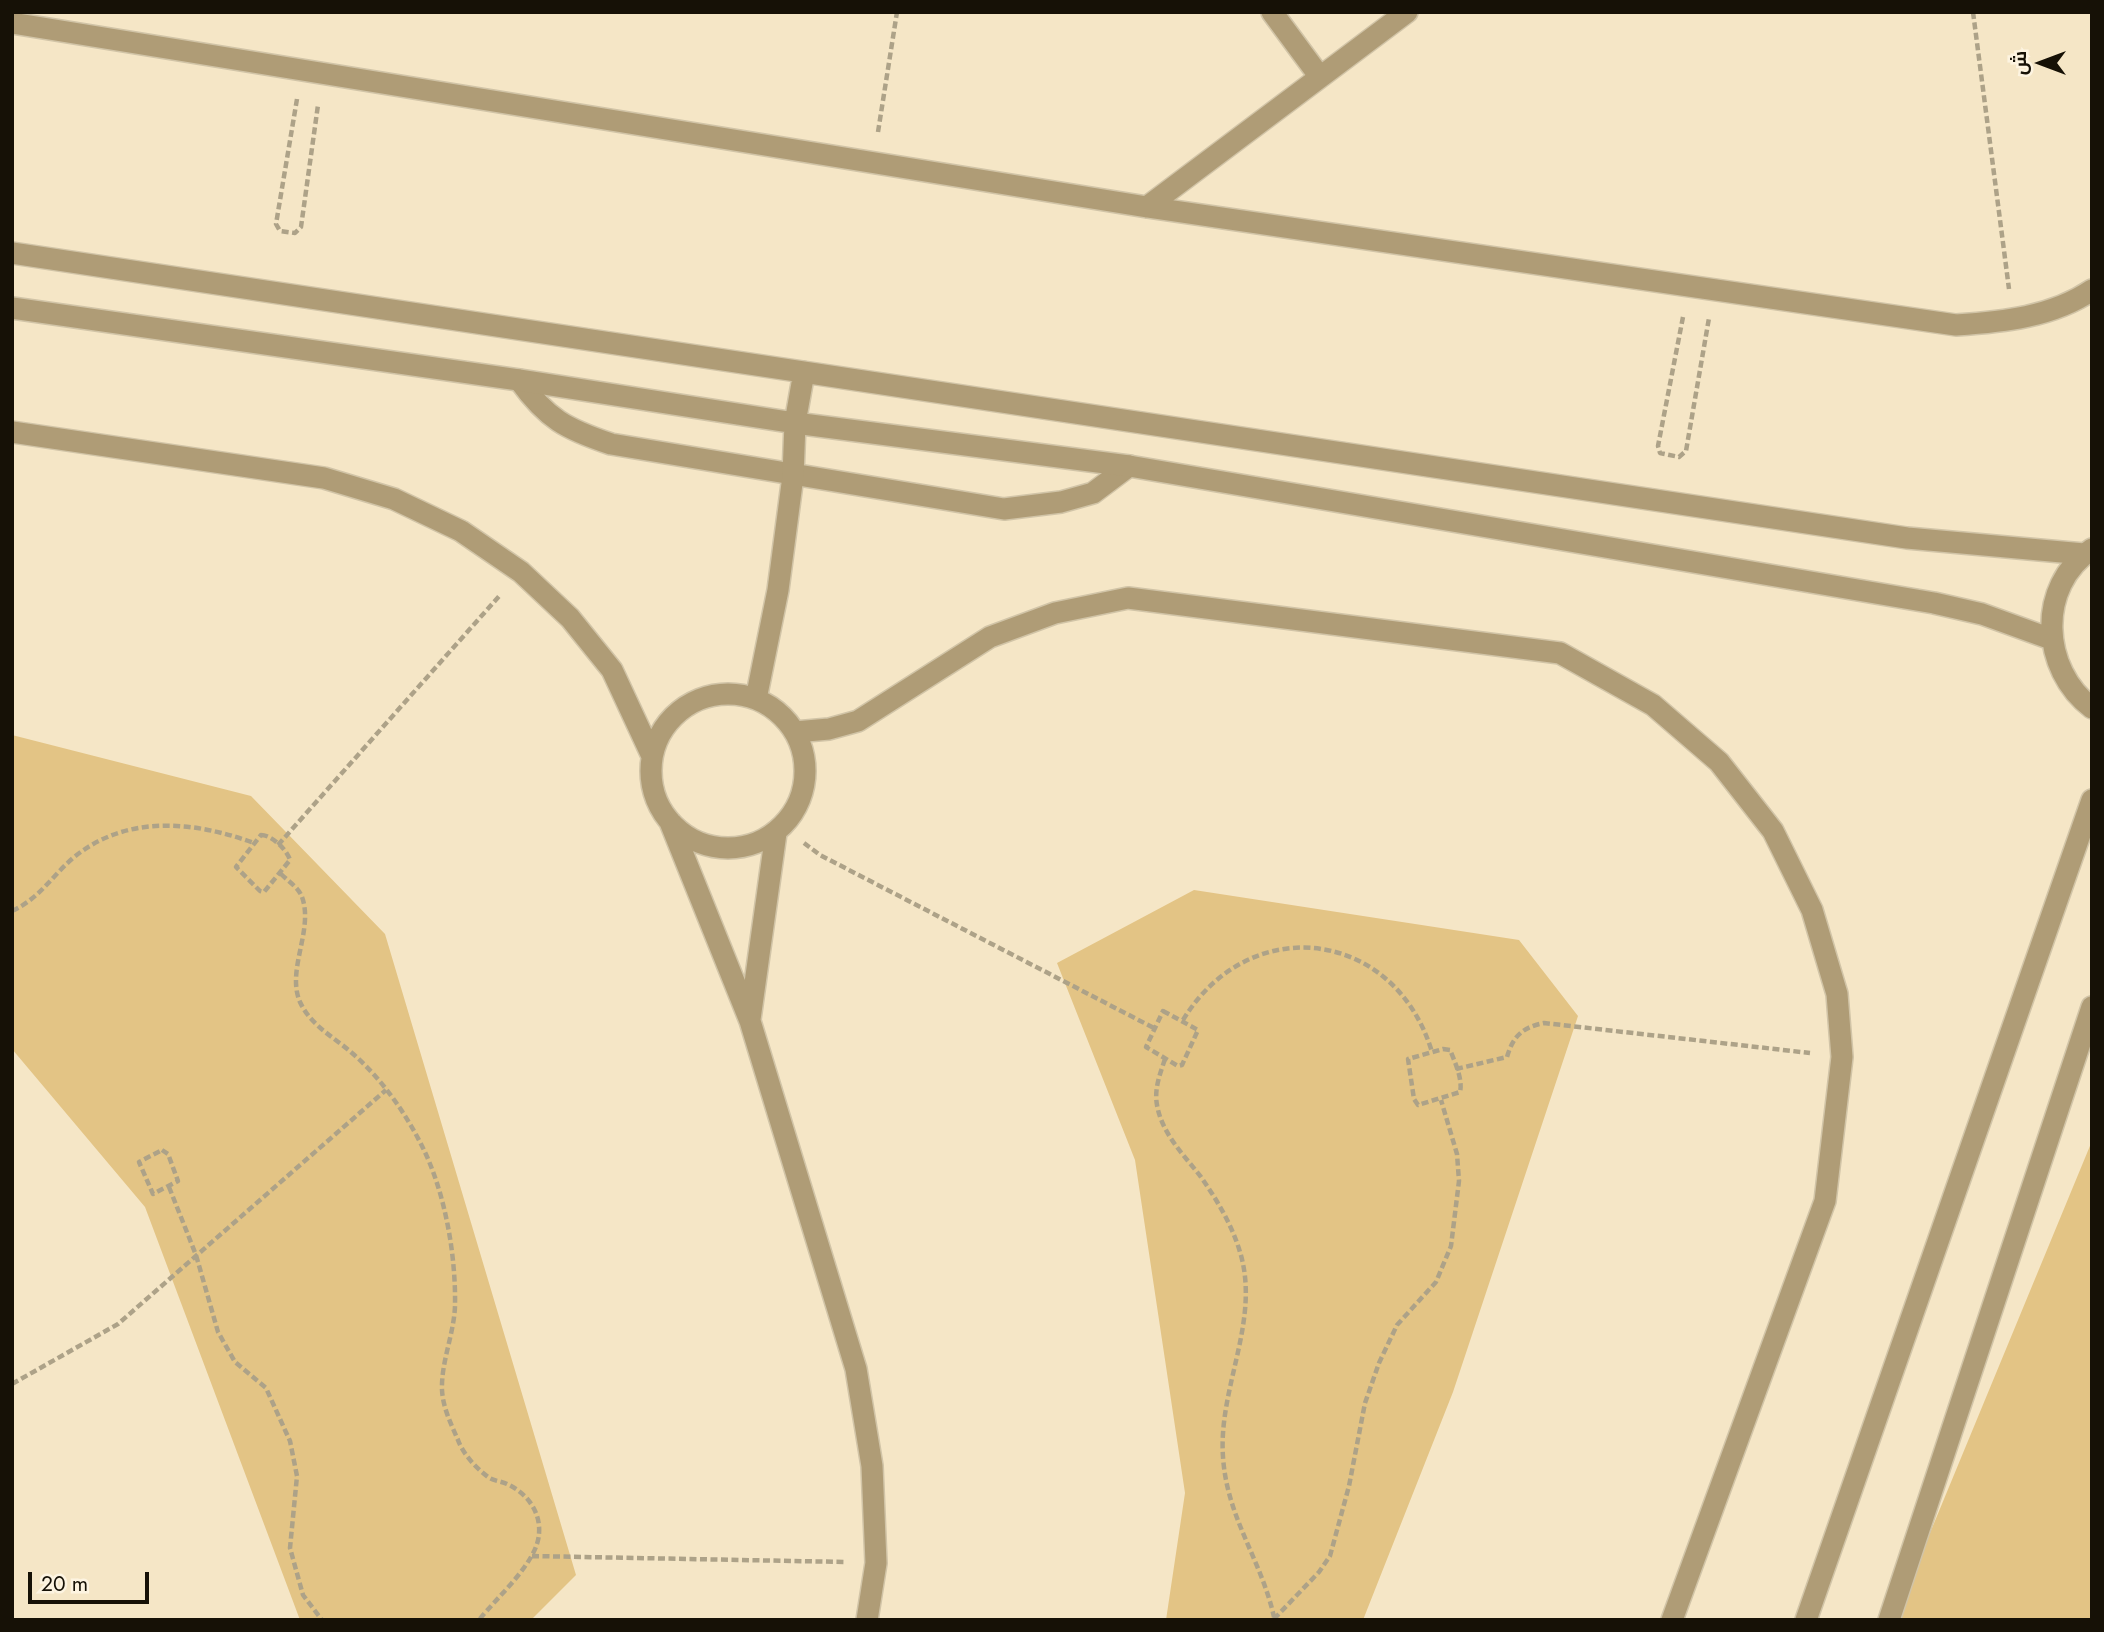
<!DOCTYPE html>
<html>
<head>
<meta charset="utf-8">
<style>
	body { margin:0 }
	#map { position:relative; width:2104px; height:1632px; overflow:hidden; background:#f5e6c6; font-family:Jost,Cairo,sans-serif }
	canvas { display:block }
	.frame { position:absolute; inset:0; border:14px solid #161106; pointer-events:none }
	.north { position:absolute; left:2006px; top:28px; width:70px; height:70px; -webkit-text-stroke:5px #fdf4e1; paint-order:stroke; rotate:270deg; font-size:19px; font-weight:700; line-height:28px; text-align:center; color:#161106 }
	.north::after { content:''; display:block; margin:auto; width:24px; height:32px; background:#161106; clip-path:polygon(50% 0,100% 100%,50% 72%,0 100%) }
	.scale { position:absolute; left:28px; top:1572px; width:121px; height:32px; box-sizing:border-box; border:4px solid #161106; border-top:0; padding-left:9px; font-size:21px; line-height:24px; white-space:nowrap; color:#161106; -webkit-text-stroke:5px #fdf4e1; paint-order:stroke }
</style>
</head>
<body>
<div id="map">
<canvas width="2104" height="1632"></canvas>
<div class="frame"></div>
<div class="north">ش</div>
<div class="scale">20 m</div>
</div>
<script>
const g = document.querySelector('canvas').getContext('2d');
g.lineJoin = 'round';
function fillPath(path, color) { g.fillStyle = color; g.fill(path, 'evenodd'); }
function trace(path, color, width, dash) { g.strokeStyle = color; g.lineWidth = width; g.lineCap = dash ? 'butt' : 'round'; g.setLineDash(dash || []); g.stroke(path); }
fillPath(new Path2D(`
	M12,735L251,796L385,934L576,1575L531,1620H300L145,1207L12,1049Z
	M1194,890L1519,940L1578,1016L1453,1392L1363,1620H1166L1185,1493L1135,1160L1057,963Z
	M2092,1141V1620H1894Z`), '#e3c485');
const service = new Path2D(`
	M519,380C547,419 566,429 611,444L1004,509L1061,502L1093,493L1129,466`);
const minor = new Path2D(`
	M1272,12L1320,77
	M12,23L1147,207L1956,325C2003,322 2052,317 2092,290
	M1147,207L1407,12
	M12,253L1907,538L2084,554
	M12,308L519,380L795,423L1129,466L1934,603L1982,614L2051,639
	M12,432L324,478L394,499L461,531L521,572L570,618L612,670L652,756
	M2092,549C2036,586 2041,670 2092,708
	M651 771a77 77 0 1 1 154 0a77 77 0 1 1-154 0Z
	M756,699L778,590L793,476L795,423L804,372
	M795,732L829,729L858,721L990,637L1055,613L1128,598L1560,653L1653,705L1719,762L1773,831L1812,910L1837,994L1842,1057L1825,1201L1672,1620
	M670,822L750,1021L856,1369L872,1466L876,1563L867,1620
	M750,1019L776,833
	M1806,1620L2092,800
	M1889,1620L2092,1007`);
trace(service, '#d1c4a7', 24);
trace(minor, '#d1c4a7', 24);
trace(new Path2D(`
	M1973,12L2009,289
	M297,99L276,224L280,231L295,233L301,227L318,105
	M878,132L897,12
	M1683,317L1658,446L1660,453L1679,457L1686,451L1709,318
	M261,835C272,835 287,850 290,860L264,892L260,891L236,867Z
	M804,843L820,855L1154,1028
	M278,845L501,594
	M281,874C287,880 299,888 302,897C314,930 286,970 300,1002C311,1026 334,1037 352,1053C381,1078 405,1112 422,1146C445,1192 456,1255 455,1306C454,1334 441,1362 442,1390C443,1408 451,1424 458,1440C463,1454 476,1468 488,1477C493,1481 501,1481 507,1484C527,1493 541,1512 539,1534C537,1563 497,1597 479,1620
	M12,911C40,898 51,877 73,858C126,814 194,821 254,843
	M1163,1011L1198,1030L1182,1065L1178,1066L1146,1047Z
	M1183,1020C1250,910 1395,929 1432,1052
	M1443,1049L1450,1050C1455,1062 1463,1080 1460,1092L1418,1105L1414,1099L1408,1059Z
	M1165,1059C1160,1074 1154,1089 1157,1105C1162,1134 1184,1155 1201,1177C1217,1200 1232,1225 1240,1252C1261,1321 1218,1387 1223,1457C1227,1518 1261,1559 1274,1617
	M1456,1069L1507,1057C1513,1036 1523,1027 1544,1023L1810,1053
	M162,1150L168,1154L178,1181L153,1194L139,1162Z
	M169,1187L196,1255L218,1332L235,1362L266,1388L290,1441L297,1476L290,1548L303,1595L322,1620
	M12,1384L118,1324L386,1090
	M532,1556L846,1562
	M1274,1619L1319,1572L1330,1556L1349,1486L1365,1403L1379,1363L1397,1325L1436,1282L1451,1246L1459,1181L1457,1154L1441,1100`), '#ada288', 4.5, [7, 3.5]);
trace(service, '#af9c76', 21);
trace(minor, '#af9c76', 21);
</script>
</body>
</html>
